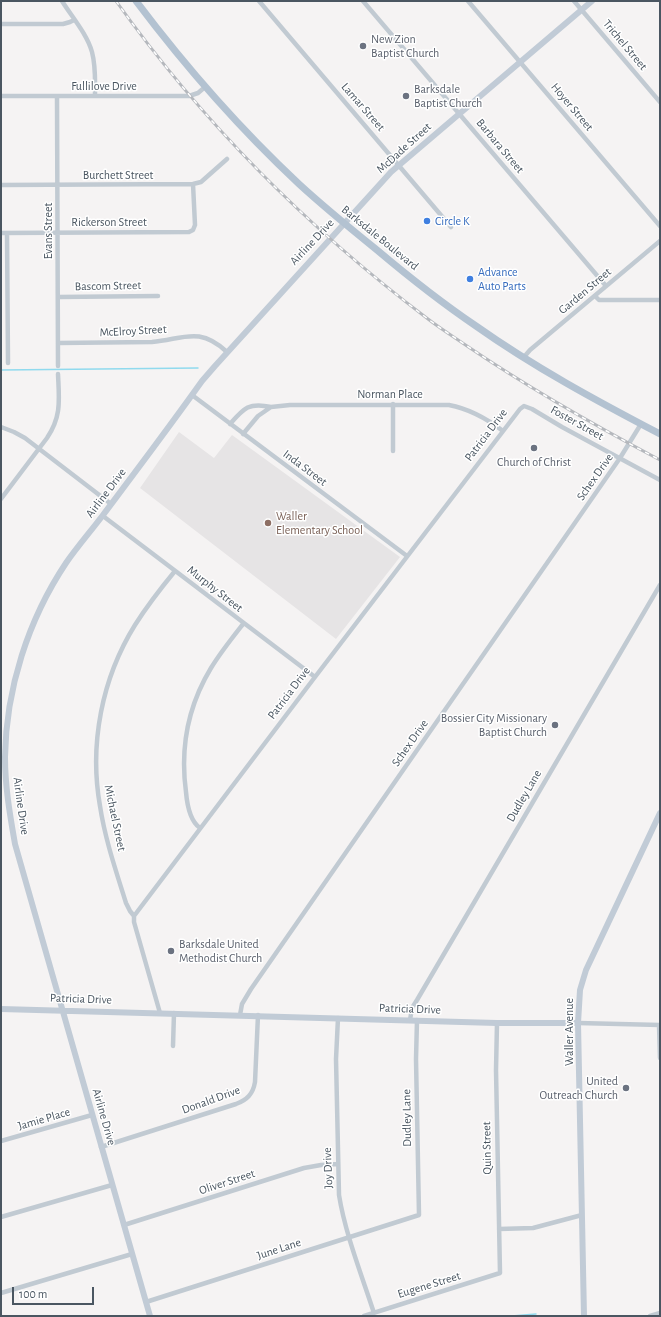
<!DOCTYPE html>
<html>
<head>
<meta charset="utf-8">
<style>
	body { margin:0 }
	#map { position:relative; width:661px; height:1317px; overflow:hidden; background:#f5f3f3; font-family:"Alegreya Sans",sans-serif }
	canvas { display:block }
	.frame { position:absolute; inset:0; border:2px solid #4a5661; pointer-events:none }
	.scale { position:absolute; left:12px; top:1287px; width:82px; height:18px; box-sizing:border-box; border:2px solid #4a5661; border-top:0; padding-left:5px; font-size:12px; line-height:14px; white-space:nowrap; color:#4a5661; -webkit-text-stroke:3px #fff; paint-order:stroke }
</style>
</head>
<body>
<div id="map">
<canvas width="661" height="1317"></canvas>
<div class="frame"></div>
<div class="scale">100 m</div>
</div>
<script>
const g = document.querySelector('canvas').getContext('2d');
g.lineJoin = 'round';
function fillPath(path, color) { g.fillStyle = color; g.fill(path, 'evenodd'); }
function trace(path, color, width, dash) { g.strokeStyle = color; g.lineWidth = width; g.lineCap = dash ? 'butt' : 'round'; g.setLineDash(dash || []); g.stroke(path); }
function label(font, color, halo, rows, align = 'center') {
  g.font = font + ' "Alegreya Sans",sans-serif'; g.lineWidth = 3; g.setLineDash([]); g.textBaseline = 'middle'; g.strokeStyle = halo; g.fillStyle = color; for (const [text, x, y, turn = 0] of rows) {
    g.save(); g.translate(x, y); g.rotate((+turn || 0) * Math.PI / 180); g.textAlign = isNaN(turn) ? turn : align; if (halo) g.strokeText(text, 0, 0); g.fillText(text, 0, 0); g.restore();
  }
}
fillPath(new Path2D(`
	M179,432L214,458L232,435L400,557L336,639L140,488Z`), '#e6e4e5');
trace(new Path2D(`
	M1,370L198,368
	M512,1316L536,1314`), '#90daee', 1.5);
trace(new Path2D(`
	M62,1C72,17 87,34 92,52C96,67 95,81 95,96
	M259,1L451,227
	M363,1L606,286
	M468,1L660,226
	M574,1L660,102
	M1,24H63L70,22L74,20
	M1,96H189L198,93L205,87
	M57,96L58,366
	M1,185L193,184L201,182L227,159
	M1,233L189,232L193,230L195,225L193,184
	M7,233L8,363
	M595,296L599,300H660
	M58,297L158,296
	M58,343L152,342C184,339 199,326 227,352
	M524,357L530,350L660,241
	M192,395L407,556
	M393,404V451
	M230,424C244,408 249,402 271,407
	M1,427L14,432L25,438L111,504
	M243,434L258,416L271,407L290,405H449C470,409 486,418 503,431
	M1,499L47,438C62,416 59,399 58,374
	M103,516L315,677
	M200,828C190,821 187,804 186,792C180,748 188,706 211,668C220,653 232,638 243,624
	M134,916L130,911L126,903C116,871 105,839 100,806C89,744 102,678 135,625C147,606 161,588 175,571
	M160,1013L134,922V916L315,677L520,409L524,406L532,409L562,427L660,480
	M240,1015L242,1004L251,989L620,458L641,424
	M338,1018L336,1059L339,1195C345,1233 362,1276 374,1313
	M410,1020L412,1008L417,1000L660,585
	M578,1023L660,1025
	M659,1025L660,1058
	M173,1046L174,1013
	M1,1141L92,1115
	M101,1147L236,1104C247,1100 253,1094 255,1082L258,1015
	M1,1217L112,1185
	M124,1225L304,1168L321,1165L338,1164
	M499,1229L533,1228L582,1215
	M1,1293L132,1254
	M146,1302L419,1215L416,1059L417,1020
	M364,1316L500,1273L496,1070L497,1023
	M650,1316L660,1313`), '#c1cad2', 4.5);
trace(new Path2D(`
	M1,1009L497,1023H578
	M150,1316L15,844C10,815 5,787 5,757C6,689 28,620 66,563C77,547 91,531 103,515C136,471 170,426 202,381L215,366L391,172L592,1
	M584,1316L578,1023L580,990L586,970L660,813`), '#c1cbd6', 6);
trace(new Path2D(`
	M136,1C185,66 239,128 299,184C324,207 351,229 377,250C409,277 442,303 476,326C534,367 597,401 660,434`), '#b3c2d1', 7);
const rail = new Path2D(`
	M116,1C203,123 309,229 428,319C441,329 454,337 467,346C529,388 594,425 660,460`);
trace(rail, '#b5b8bd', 3);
trace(rail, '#fff', 1.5, [4.5]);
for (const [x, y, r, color] of [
	[363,46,4,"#6b7280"],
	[406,96,4,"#6b7280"],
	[427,221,4,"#3f7fe0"],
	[470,279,4,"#3f7fe0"],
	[534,448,4,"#6b7280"],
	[268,523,4,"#8d6e63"],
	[555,725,4,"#6b7280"],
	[171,951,4,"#6b7280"],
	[626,1088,4,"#6b7280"]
]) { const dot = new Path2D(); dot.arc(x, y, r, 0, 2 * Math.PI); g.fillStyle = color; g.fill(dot); trace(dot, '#fff', 1.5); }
label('12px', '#5b616d', '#fff', [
	["New Zion",371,39],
	["Baptist Church",371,53],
	["Barksdale",414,89],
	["Baptist Church",414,103],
	["Church of Christ",534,462,"center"],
	["Bossier City Missionary",547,718,"right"],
	["Baptist Church",547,732,"right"],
	["Barksdale United",179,944],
	["Methodist Church",179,958],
	["United",618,1081,"right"],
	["Outreach Church",618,1095,"right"]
], 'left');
label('12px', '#4a5661', '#fff', [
	["Trichel Street",625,45,50],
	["Fullilove Drive",104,86],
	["Lamar Street",363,107,49],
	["Hoyer Street",572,107,50],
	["Barbara Street",500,146,50],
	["McDade Street",404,148,-42],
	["Burchett Street",118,175],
	["Rickerson Street",109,222],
	["Evans Street",48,231,-90],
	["Barksdale Boulevard",380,238,39],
	["Airline Drive",312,242,-47],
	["Bascom Street",108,286,-1],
	["Garden Street",585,291,-40],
	["McElroy Street",133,331,-3],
	["Norman Place",390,394],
	["Foster Street",577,423,29],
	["Patricia Drive",486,435,-53],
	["Inda Street",305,468,37],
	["Schex Drive",595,477,-55],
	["Airline Drive",106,493,-53],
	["Murphy Street",215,589,38],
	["Patricia Drive",289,693,-53],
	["Schex Drive",410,743,-55],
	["Dudley Lane",524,796,-60],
	["Airline Drive",21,806,82],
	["Michael Street",115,818,78],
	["Patricia Drive",81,999,2],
	["Patricia Drive",410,1009,2],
	["Waller Avenue",569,1032,-90],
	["Donald Drive",211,1100,-20],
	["Airline Drive",104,1117,74],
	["Dudley Lane",407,1118,-91],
	["Jamie Place",44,1119,-16],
	["Quin Street",487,1148,-91],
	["Joy Drive",328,1168,-92],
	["Oliver Street",227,1182,-18],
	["June Lane",279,1249,-18],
	["Eugene Street",429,1285,-17]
]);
label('12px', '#366cbe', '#fff', [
	["Circle K",435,221],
	["Advance",478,272],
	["Auto Parts",478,286]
], 'left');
label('12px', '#785e54', '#fff', [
	["Waller",276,516],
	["Elementary School",276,530]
], 'left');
</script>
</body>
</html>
